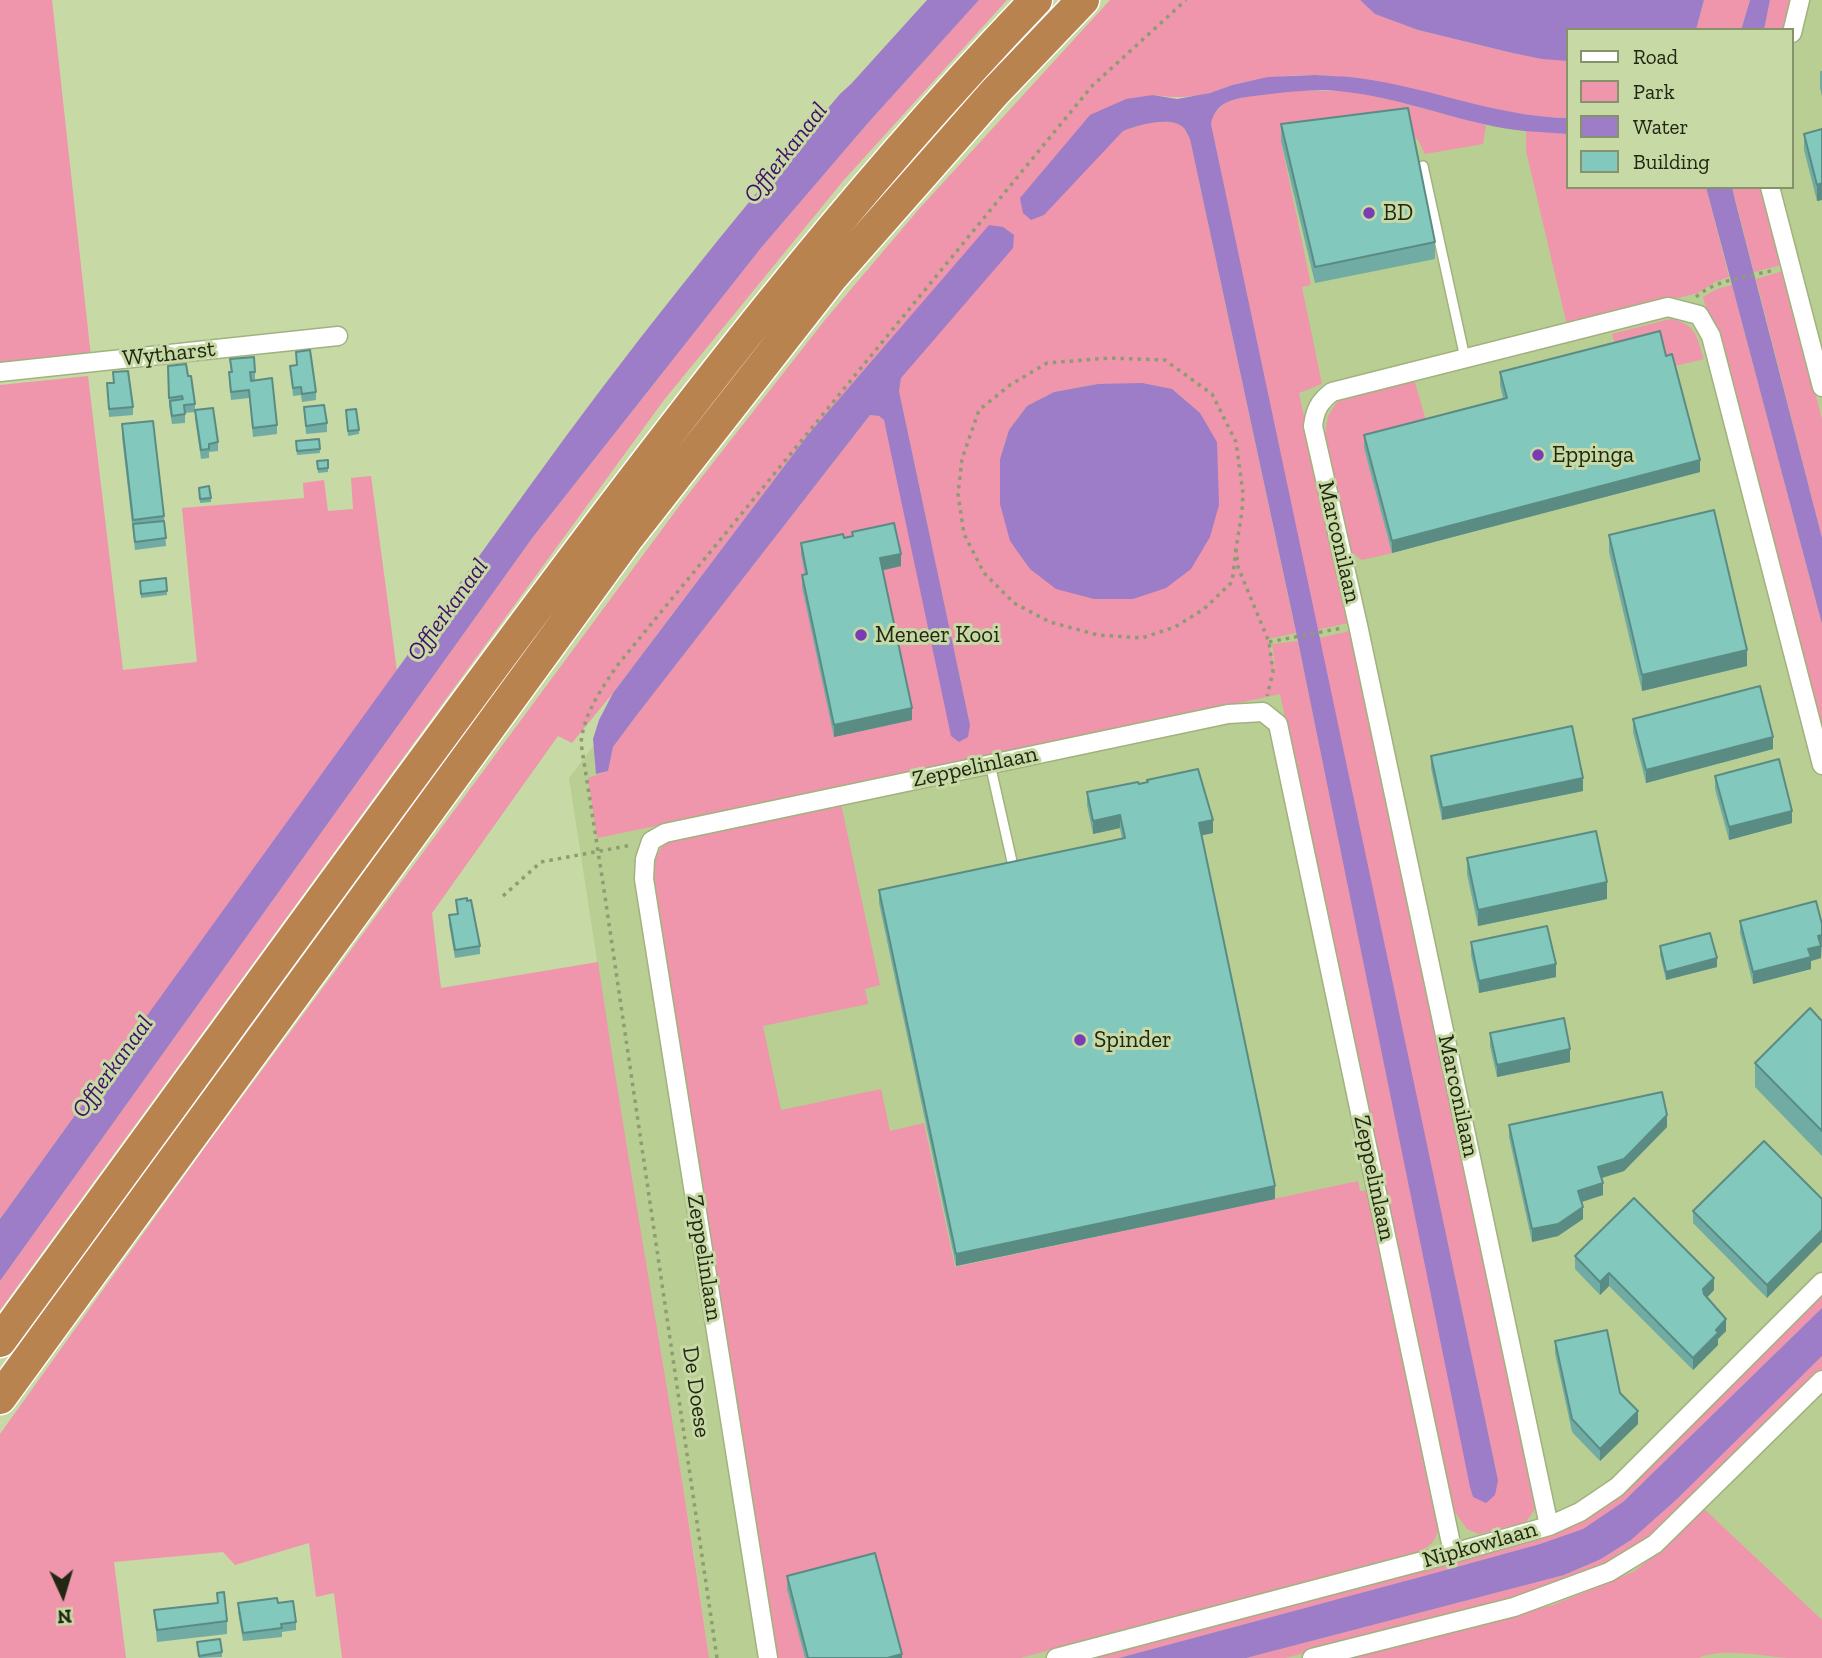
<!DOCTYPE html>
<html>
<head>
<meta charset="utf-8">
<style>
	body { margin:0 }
	#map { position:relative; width:1822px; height:1658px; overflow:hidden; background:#c7d9a4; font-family:"Zilla Slab",serif }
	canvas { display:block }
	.legend { position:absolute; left:1566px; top:28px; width:228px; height:161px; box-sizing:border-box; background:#c7d9a4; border:2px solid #85926a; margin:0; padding:9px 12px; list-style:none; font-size:21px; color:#212713 }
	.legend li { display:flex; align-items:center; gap:14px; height:35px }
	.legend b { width:35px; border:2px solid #85926a }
	.north { position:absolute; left:28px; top:1560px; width:70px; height:70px; -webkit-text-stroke:5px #c7d9a4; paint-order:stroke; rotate:176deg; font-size:19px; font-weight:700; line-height:28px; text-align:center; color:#212713 }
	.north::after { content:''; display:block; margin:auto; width:24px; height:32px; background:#212713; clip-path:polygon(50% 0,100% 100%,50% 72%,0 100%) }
</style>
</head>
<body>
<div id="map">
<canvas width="1822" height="1658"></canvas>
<ul class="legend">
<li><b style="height:9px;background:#fff"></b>Road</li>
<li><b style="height:19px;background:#ef95ac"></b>Park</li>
<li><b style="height:19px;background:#9d7dc7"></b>Water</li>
<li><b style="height:19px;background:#82c8bd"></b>Building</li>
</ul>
<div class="north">N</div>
</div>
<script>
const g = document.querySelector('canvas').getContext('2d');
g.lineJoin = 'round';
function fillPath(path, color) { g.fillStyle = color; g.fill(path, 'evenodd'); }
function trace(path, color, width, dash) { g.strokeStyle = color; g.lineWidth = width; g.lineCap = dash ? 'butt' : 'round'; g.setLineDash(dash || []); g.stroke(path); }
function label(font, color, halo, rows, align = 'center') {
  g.font = font + ' "Zilla Slab",serif'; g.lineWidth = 6; g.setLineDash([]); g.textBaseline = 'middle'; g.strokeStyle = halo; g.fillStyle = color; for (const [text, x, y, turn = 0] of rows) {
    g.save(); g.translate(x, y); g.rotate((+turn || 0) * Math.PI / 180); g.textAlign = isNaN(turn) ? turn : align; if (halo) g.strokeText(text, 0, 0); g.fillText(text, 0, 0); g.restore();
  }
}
fillPath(new Path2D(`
	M1770,0H1822V1658H1496L1487,1622L1350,1658H709L693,1547L623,1129L569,778L855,403L1105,122L1242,98H1384L1486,125L1568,134V187H1792V30H1764Z`), '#b9ce92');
fillPath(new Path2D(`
	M0,0H52L91,357L0,367Z
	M979,0H1007L843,181L664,400L0,1310V1281L533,537L761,248L868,123Z
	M1110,0H1360L1376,14L1418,30L1508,52L1568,61V118C1482,117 1402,77 1316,75C1289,75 1262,78 1236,84C1227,86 1219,90 1211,93C1191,98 1173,98 1153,95L1123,131C1137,125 1172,115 1184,128C1185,129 1189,138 1190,139L1296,633L1268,639L1276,673L1272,644L1298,641L1473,1497L1498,1480L1319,638L1350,631L1529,1479L1535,1509L1526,1522L1479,1534L1467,1529L1454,1511L1280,694L954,765L597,838L588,778L608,771L613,747L636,716L870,415L879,416L884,420L970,725L899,391L901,378L990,225L807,436L613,693L572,743L558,736L432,913L441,988L598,962C632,1194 676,1425 709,1658H342L334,1593L316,1597L309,1543L235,1565L223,1552L114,1562L126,1658H0V1434L206,1146L683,501L825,320L919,209ZM1098,384L1000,504V459L1009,430L1027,406L1054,392Z
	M1704,0H1750L1741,30H1696Z
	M1770,0H1793L1786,30H1764Z
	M1297,91H1346L1384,98L1486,125L1483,144L1425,154L1418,140L1406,130L1379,124L1282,146L1311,285L1302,287L1322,384L1299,393L1348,623L1317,630L1211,124C1217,90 1270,95 1297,91Z
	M1526,130L1568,134V187H1706L1729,277L1715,282L1698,293L1567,325L1526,151Z
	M1732,187H1762L1781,265L1754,272Z
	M1783,271L1822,419V538L1756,279Z
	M1732,285L1822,624V744L1703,297L1717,289Z
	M1670,319C1697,324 1696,336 1704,359L1666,368L1618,355L1612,334Z
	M88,376L123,670L197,662L182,508L304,498L303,483L324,480L328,511L353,509L351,478L371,476L397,671L0,1219V385Z
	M1414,379L1429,431L1364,448L1392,553L1362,560L1350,551L1325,434L1328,416L1337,402Z
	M841,804L880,985L865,989L868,1004L763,1026L781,1110L881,1089L890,1131L924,1123L955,1267L1358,1181L1360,1191L1369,1190L1439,1519C1438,1536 1436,1542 1421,1551L1020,1658H773L654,877C654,862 656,853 666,842Z
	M1822,1294V1308L1623,1502L1583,1529L1540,1544L1435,1573L1119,1658H1077L1556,1530Z
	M1822,1356V1370L1655,1534L1619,1561L1526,1596L1285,1658H1246L1564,1575L1601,1559L1631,1540L1677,1499Z
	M1703,1508L1822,1620V1658C1811,1658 1799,1658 1788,1658C1762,1656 1722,1647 1698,1658H1350L1553,1605L1592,1589L1633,1572L1666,1547Z`), '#ef95ac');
fillPath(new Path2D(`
	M927,0H979L868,123L761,248L533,537L0,1281V1219L529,487C627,351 731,221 840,94L851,84Z
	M1360,0H1704L1696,30H1568V61L1542,59L1508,52L1418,30L1375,14Z
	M1750,0H1770L1764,30H1741Z
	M1315,75C1329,76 1344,76 1358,78C1429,87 1496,117 1568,118V134C1540,132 1510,131 1483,124C1438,114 1393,97 1347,92C1319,88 1290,92 1262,95C1240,98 1216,98 1211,124L1498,1480L1495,1495L1486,1503L1473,1497L1470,1487L1298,641L1190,139C1189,137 1185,129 1184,128C1172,115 1137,125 1123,131L1044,215L1031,220L1023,213L1020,198L1090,115L1126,99L1153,95L1177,99L1210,93L1232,85L1268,77Z
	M1706,187H1732L1736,204L1822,538V624Z
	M989,225L1003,227L1014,235L1013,248L901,378L899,391L970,725L968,737L959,742L951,736L884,420L879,416L870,415L636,716L613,747L608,771L596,774L593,739L599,720L613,693L807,436Z
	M1142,383L1172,389L1200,413L1217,442L1219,505L1210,537L1191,569L1166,588L1133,599H1094L1056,589L1030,569L1010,541L1000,504V459L1009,430L1027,406L1054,392L1098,384Z
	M1822,1308V1356L1677,1499L1631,1540L1601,1559L1564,1575L1246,1658H1119L1435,1573L1540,1544L1583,1529L1623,1502Z`), '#9d7dc7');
const lane = new Path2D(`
	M1423,166L1465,358
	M990,764L1013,866`);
const street = new Path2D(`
	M1792,33L1800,0
	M1770,187L1822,387
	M0,372L338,336
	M1549,1526L1358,625L1313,426C1315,410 1319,402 1332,392L1668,307L1699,315L1711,336L1822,765
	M768,1658L644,879L645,859L651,841L665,833L1228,714L1263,712L1278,724L1453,1553
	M1056,1658L1453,1553L1549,1526L1580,1512L1617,1487L1822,1282
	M1312,1658L1514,1607L1609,1572L1655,1544L1822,1380`);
const highway = new Path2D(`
	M0,1341C173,1105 344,867 518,633C681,414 847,197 1036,0
	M0,1398L626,540L832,277L995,92L1083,0`);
trace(lane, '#a1b27f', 12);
trace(street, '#a1b27f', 21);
trace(highway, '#fff', 35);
trace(new Path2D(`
	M1696,297C1716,279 1749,277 1774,270
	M1236,549L1232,582L1204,609L1175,627L1142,638L1098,635L1050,622L1014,603L984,573L964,534L958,494L962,459L979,410L1010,385L1047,363L1109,358L1165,360L1212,394L1236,442L1243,493L1242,511L1236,549L1238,567L1269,642L1273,672L1267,696
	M1269,642L1342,628
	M503,896L541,862L632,845
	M717,1658L603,883L581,743C584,713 600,692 616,667L1092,86L1186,0`), '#8e9c72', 3.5, [3.5, 5]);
trace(lane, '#fff', 9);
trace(street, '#fff', 18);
trace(highway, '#b9834f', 32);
fillPath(new Path2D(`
	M1820,71H1822V97L1820,88Z
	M1281,124L1435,242V259L1315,283L1281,141Z
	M1822,129V200L1817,201L1804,150V134Z
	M296,352L316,392V400L302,402L301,395L293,396L290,366L296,365Z
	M1666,356L1700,472L1392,553L1364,448V435L1503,398L1500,385V372Z
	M230,359L255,372V380L277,425V434L253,437L249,398L231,400L229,380V372H231Z
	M168,366L188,376L195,404V412L185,413V423L172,424L169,406Z
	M113,372L133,407V415L109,417L107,383H113Z
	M304,407L327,423V432L306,434Z
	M195,410L218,442V451L209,452V458L201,459L195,419Z
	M346,414L359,430V434L348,436Z
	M122,424L164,516L166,546L135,550L122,437Z
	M319,439L320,453L297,455L296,441Z
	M328,460V472L318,473L317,461Z
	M199,488L211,498V502L200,503Z
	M852,532L901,566L882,570L912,720L834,737L802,587V575L805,574L801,555V543L852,536Z
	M1609,535L1747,666L1642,691L1609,552Z
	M166,578L167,595L141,598L140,581Z
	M1633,719L1773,749L1646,783L1633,732Z
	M1431,756L1583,791L1442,820L1431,768Z
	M1715,776L1792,823L1729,840L1715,789Z
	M1139,784L1213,833L1201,835L1275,1199L956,1266L879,903V890L1122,839L1120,828L1093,834L1087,805V792Z
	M1467,858L1607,899L1478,926L1467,874Z
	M456,900L467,901L480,946V954L455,958L449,924V915L457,914Z
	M1740,921L1822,924L1821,958L1811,961V969L1753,984L1740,933Z
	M1471,942L1556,977L1479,993L1471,955Z
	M1660,946L1717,967L1666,980L1660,955Z
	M1822,1021V1156L1755,1087V1063Z
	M1490,1033L1570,1062L1497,1077L1490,1046Z
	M1509,1125L1667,1127L1624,1171L1602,1178L1603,1195L1582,1202L1583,1219L1558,1236L1532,1242L1509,1137Z
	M1822,1199L1767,1298L1693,1223V1211Z
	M1575,1256L1714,1290L1707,1297L1726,1331L1718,1339V1345L1693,1370L1609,1286L1600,1295L1575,1269Z
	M1555,1341L1620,1393L1638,1424L1600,1461L1572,1432L1555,1353Z
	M787,1576L902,1658H805L787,1589Z
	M217,1593L227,1621V1634L157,1642L154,1610L217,1603Z
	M238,1603H278L296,1622V1630L282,1632V1637L243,1641L238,1612Z
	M197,1642L222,1652V1657L199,1658Z`), '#70aca3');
fillPath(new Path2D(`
	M1822,183V200L1817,201V185Z
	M1700,460V472L1392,553V541Z
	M901,554V566L880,571V558Z
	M1747,650V666L1642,691V675Z
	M912,708V720L834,737V725Z
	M1773,737V749L1646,783V770Z
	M1583,778V791L1442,820V808Z
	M1792,811V823L1729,840V827Z
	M1120,815V828L1093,834V821Z
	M1213,820V833L1199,836V823Z
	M1607,882V899L1478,926V910Z
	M1822,935L1821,958L1811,961V969L1753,984V972L1808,949L1818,936Z
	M1717,958V967L1666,980V972Z
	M1556,964V977L1479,993V981Z
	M1570,1049V1062L1497,1077V1065Z
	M1667,1115V1127L1624,1171L1598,1179V1167Z
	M1603,1183V1195L1578,1203V1191Z
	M1275,1186V1199L956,1266V1254Z
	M1583,1207V1219L1558,1236L1532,1242V1229Z
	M1822,1230V1242L1767,1298V1285Z
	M1609,1273V1286L1600,1295V1282Z
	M1714,1278V1290L1703,1302V1289Z
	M1726,1319V1331L1718,1339V1345L1693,1370V1358Z
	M1638,1411V1424L1600,1461V1449Z
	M902,1654V1658H887Z`), '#5b8c84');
const building = new Path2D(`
	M1408,108L1435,242L1315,267L1281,124Z
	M1822,129V183L1817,185L1804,134Z
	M1660,331L1666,356L1672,354L1700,460L1392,541L1364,435L1507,398L1500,372Z
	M310,350L316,392L302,394L301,387L293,388L290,366L297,365L296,352Z
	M254,357L255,372H250L251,381L272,378L277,425L253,428L249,390L231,392L229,372H232L230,359Z
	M186,364L188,376H191L195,404L184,405L185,414L172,416L170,401L183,399L182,396L169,398L168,366Z
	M128,371L133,407L109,409L107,383H114L113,372Z
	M324,405L327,423L306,426L304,407Z
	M213,408L218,442L209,444V449L201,450L195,410Z
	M356,409L359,430L348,431L346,410Z
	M153,421L164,516L133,520L122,424Z
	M319,439L320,449L297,451L296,441Z
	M328,460V468L318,469L317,461Z
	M209,486L211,498L200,499L199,488Z
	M1714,510L1747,650L1642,675L1609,535Z
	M164,521L166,538L135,542L133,524Z
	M894,523L901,554L880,558L912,708L834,725L802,575L807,574L801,543L843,534L844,538L853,536L852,532Z
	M166,578L167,591L141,594L140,581Z
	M1760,686L1773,737L1646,770L1633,719Z
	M1572,726L1583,778L1442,808L1431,756Z
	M1779,759L1792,811L1729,827L1715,776Z
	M1198,769L1213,820L1199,823L1275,1186L956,1254L879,890L1125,838L1120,815L1093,821L1087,792L1138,782L1139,784L1148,782L1147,780Z
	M1596,831L1607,882L1478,910L1467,858Z
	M467,898V901L471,900L480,946L455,950L449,915L458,914L456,900Z
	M1816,901L1822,924V935L1818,936L1821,946L1808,949L1811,957L1753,972L1740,921Z
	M1547,926L1556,964L1479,981L1471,942Z
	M1710,933L1717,958L1666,972L1660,946Z
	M1810,1008L1822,1021V1131L1755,1063Z
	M1564,1018L1570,1049L1497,1065L1490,1033Z
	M1662,1092L1667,1115L1624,1159L1598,1167L1603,1183L1578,1191L1583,1207L1558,1224L1532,1229L1509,1125Z
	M1764,1141L1822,1199V1230L1767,1285L1693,1211Z
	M1634,1198L1714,1278L1703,1289L1704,1294L1726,1319L1716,1330L1718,1333L1693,1358L1609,1273L1600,1282L1575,1256Z
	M1607,1330L1620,1393L1638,1411L1600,1449L1572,1419L1555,1341Z
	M875,1553L902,1654L887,1658H808L787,1576Z
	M224,1592L227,1621L157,1630L154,1610L218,1603L217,1593Z
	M277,1598L278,1603L293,1601L296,1622L281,1624L282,1628L243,1633L238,1603Z
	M220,1639L222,1652L199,1656L197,1642Z`);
fillPath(building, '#82c8bd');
trace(building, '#5b8c84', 2);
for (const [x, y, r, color] of [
	[1369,213,7,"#783db3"],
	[1538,455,7,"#783db3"],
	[861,635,7,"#783db3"],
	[1080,1040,7,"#783db3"]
]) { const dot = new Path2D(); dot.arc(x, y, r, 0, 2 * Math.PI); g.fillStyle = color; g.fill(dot); trace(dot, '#c7d9a4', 2.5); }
label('23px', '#212713', '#c7d9a4', [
	["BD",1383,213],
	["Eppinga",1552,455],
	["Meneer Kooi",875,635],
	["Spinder",1094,1040]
], 'left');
label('23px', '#212713', '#c7d9a4', [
	["Wytharst",169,354,-6],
	["Marconilaan",1339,542,77],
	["Zeppelinlaan",975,767,-12],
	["Marconilaan",1458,1096,78],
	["Zeppelinlaan",1374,1178,78],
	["Zeppelinlaan",704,1258,81],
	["De Doese",696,1392,82],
	["Nipkowlaan",1480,1545,-16]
]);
label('italic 24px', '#400e69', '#c7d9a4', [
	["Offierkanaal",786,153,-52],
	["Offierkanaal",448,610,-54],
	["Offierkanaal",113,1067,-54]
]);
</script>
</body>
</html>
